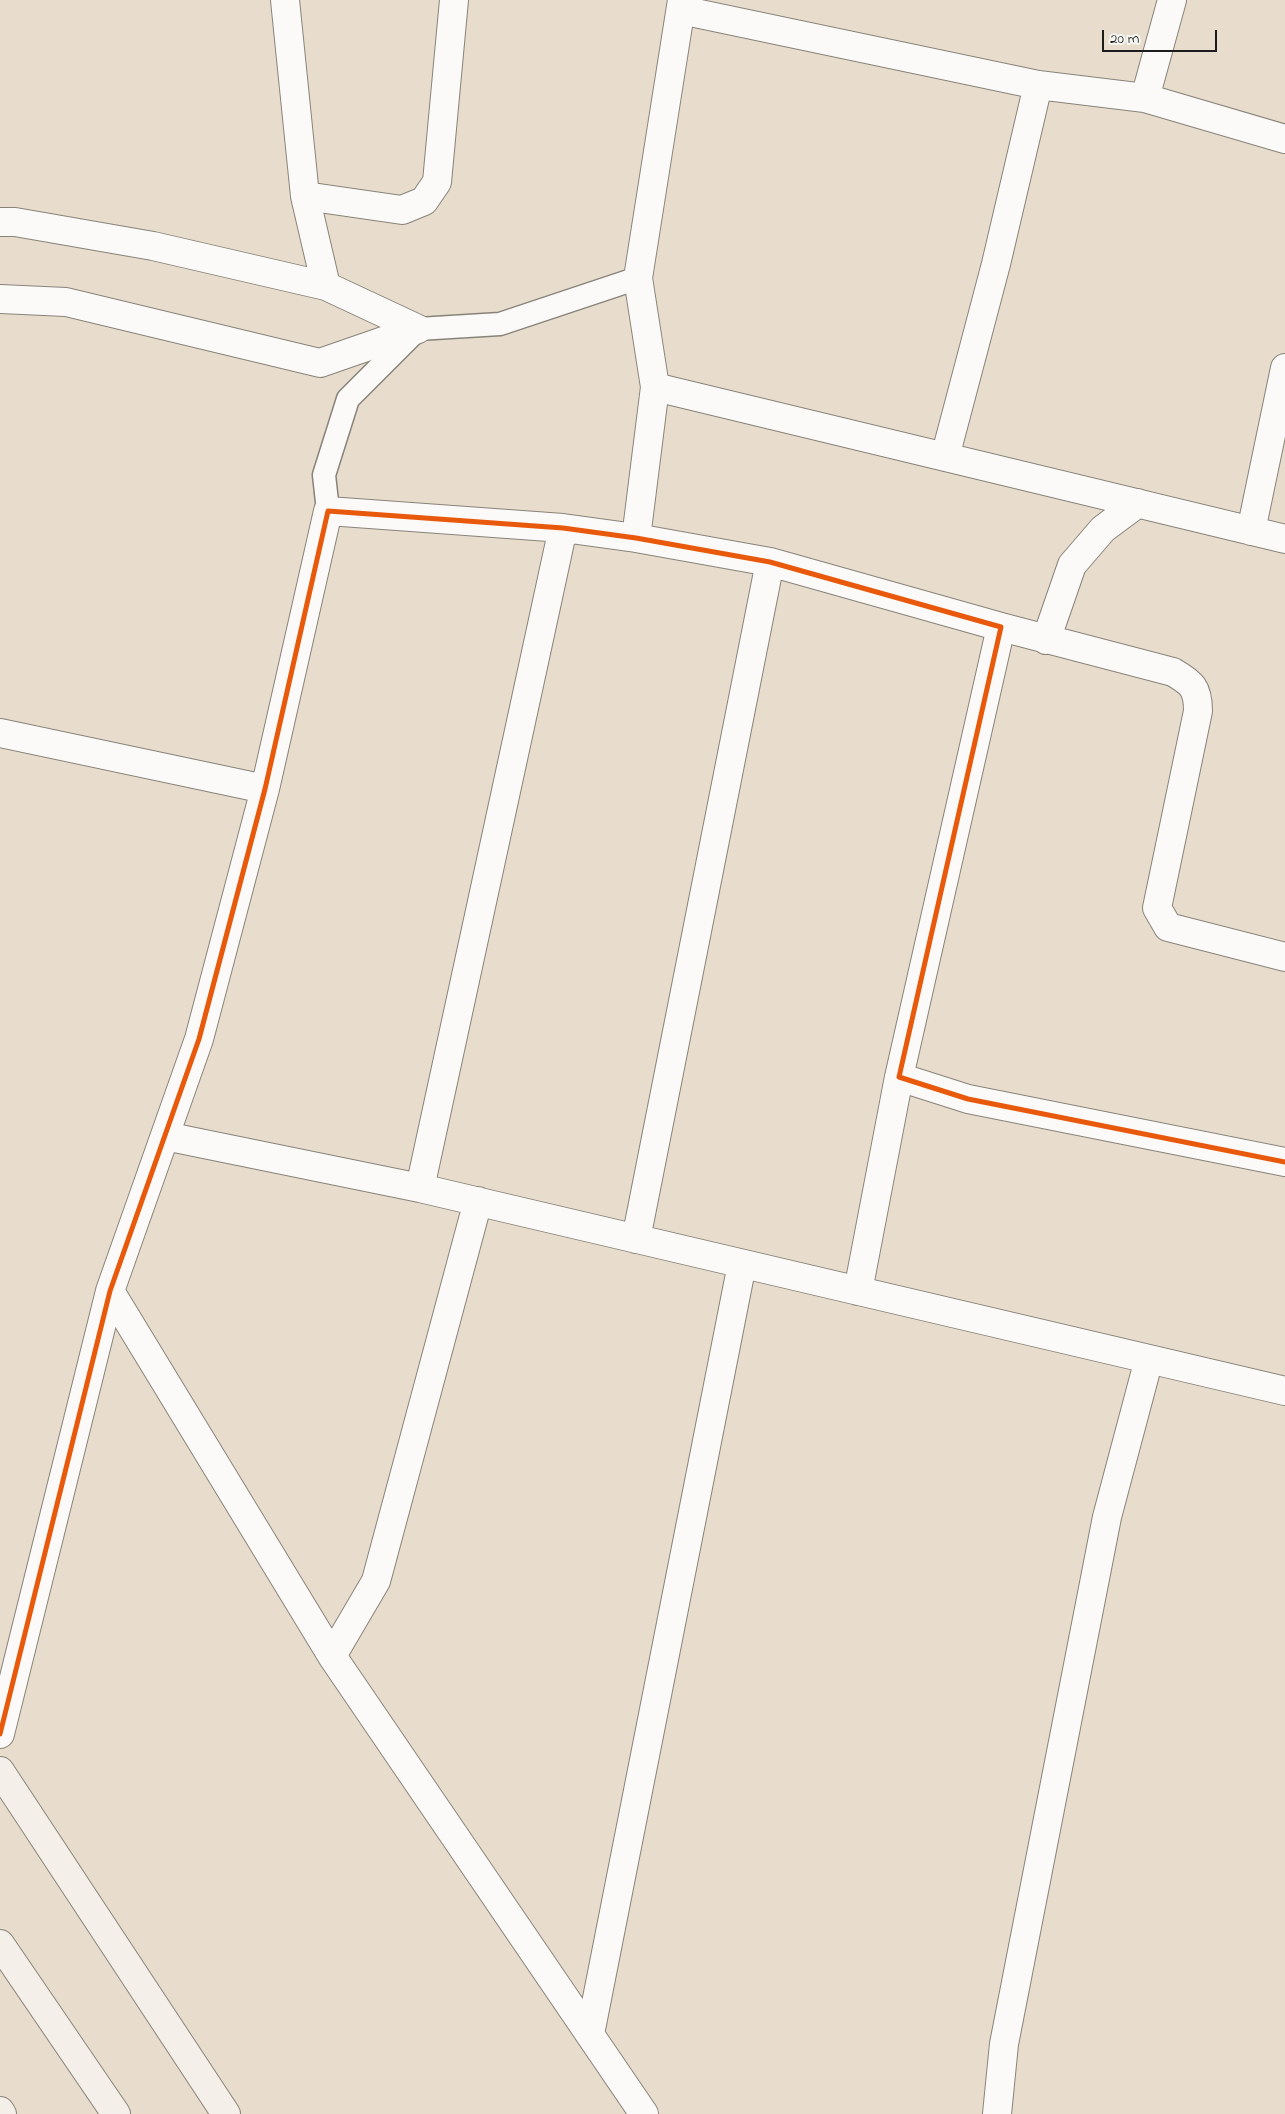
<!DOCTYPE html>
<html>
<head>
<meta charset="utf-8">
<style>
	body { margin:0 }
	#map { position:relative; width:1285px; height:2114px; overflow:hidden; background:#e8ddcd; font-family:"Indie Flower",sans-serif }
	canvas { display:block }
	.scale { position:absolute; left:1102px; top:30px; width:115px; height:22px; box-sizing:border-box; border:2px solid #1c1c1c; border-top:0; padding-left:6px; font-size:15px; line-height:18px; white-space:nowrap; color:#1c1c1c; -webkit-text-stroke:4px #f6f6f2; paint-order:stroke }
</style>
</head>
<body>
<div id="map">
<canvas width="1285" height="2114"></canvas>
<div class="scale">20 m</div>
</div>
<script>
const g = document.querySelector('canvas').getContext('2d');
g.lineJoin = 'round';
function trace(path, color, width, dash) { g.strokeStyle = color; g.lineWidth = width; g.lineCap = dash ? 'butt' : 'round'; g.setLineDash(dash || []); g.stroke(path); }
const lane = new Path2D(`
	M328,511L324,475L348,399L418,329L500,324L638,278`);
const street = new Path2D(`
	M285,0L305,196L326,286
	M681,10L1038,85L1145,98L1285,139
	M1145,98L1172,0
	M305,196L402,210L424,201L437,182L454,0
	M0,222H15L153,246L326,286L418,329L320,363L66,302L0,299
	M655,387L1285,539
	M945,457L996,264L1038,85
	M1251,531L1285,368
	M636,538L655,387L638,278L682,0
	M1001,627L1173,672C1192,683 1198,688 1198,711L1157,908L1168,927L1285,957
	M1046,640L1072,565L1103,529L1138,503
	M0,733L265,789
	M165,1136L420,1188L1285,1391
	M420,1188L563,528
	M636,1239L770,562
	M110,1291L332,1656L644,2114
	M858,1291L899,1077
	M332,1656L376,1581L478,1201
	M0,1734L110,1291L199,1039L265,789L328,511L563,528L636,538L770,562L1001,627L899,1077L968,1099L1285,1162
	M590,2034L742,1264
	M997,2114L1004,2044L1107,1517L1149,1359`);
const secondary = new Path2D(`
	M0,1771L226,2114
	M0,1944L116,2114
	M0,2111L2,2114`);
trace(lane, '#88837a', 25);
trace(street, '#88837a', 30);
trace(secondary, '#88837a', 30);
trace(lane, '#fcfaf8', 22);
trace(street, '#fcfaf8', 28);
trace(secondary, '#f4f0e9', 28);
trace(new Path2D(`
	M0,1734L110,1291L199,1039L265,789L328,511L563,528L636,538L770,562L1001,627L899,1077L968,1099L1285,1162`), '#e8590c', 5);
</script>
</body>
</html>
